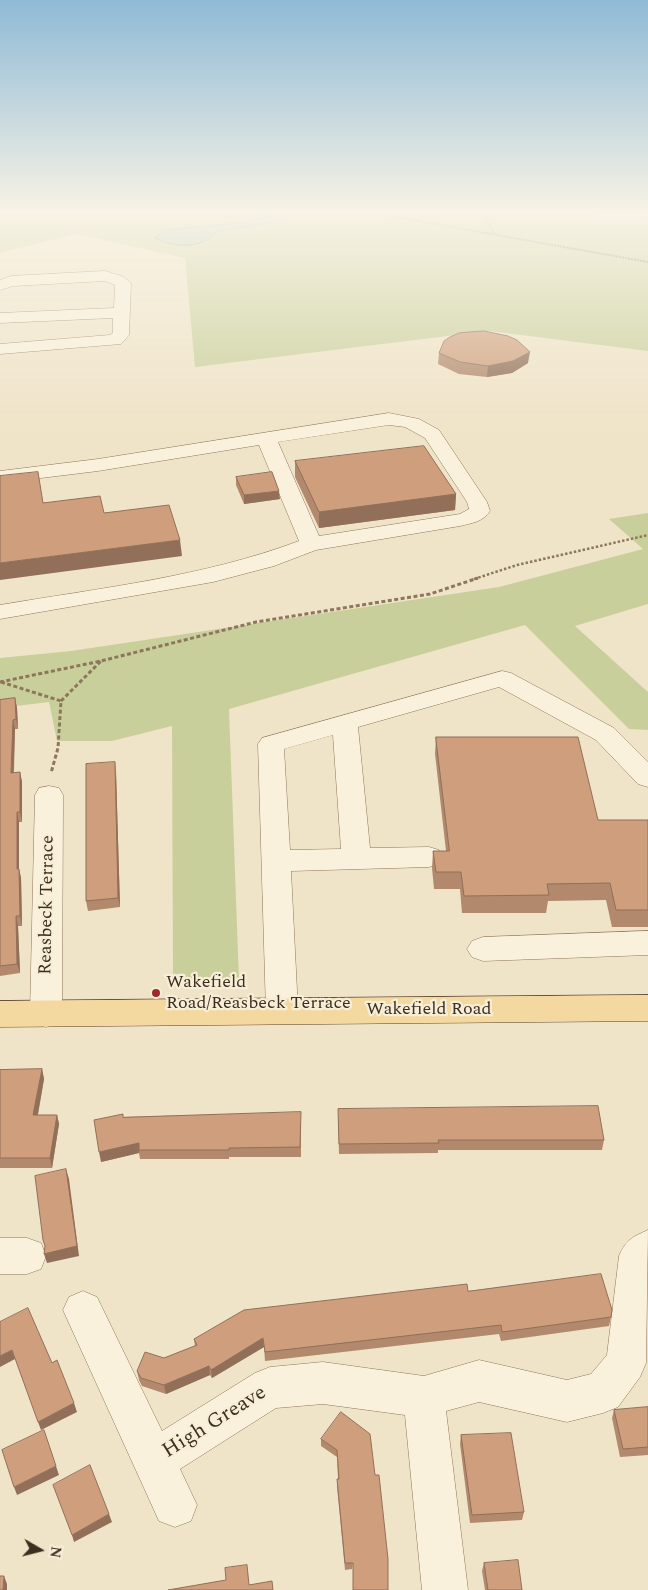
<!DOCTYPE html>
<html>
<head>
<meta charset="utf-8">
<style>
	body { margin:0 }
	#map { position:relative; width:648px; height:1590px; overflow:hidden; background:#f0e4c8; font-family:Spectral,serif }
	canvas { display:block }
	.north { position:absolute; left:15px; top:1525px; width:50px; height:50px; -webkit-text-stroke:4px #f7eed8; paint-order:stroke; rotate:98deg; font-size:14px; font-weight:700; line-height:20px; text-align:center; color:#3d2e20 }
	.north::after { content:''; display:block; margin:auto; width:18px; height:22px; background:#3d2e20; clip-path:polygon(50% 0,100% 100%,50% 72%,0 100%) }
</style>
</head>
<body>
<div id="map">
<canvas width="648" height="1590"></canvas>
<div class="north">N</div>
</div>
<script>
const g = document.querySelector('canvas').getContext('2d');
g.lineJoin = 'round';
function fillPath(path, color) { g.fillStyle = color; g.fill(path, 'evenodd'); }
function trace(path, color, width, dash) { g.strokeStyle = color; g.lineWidth = width; g.lineCap = dash ? 'butt' : 'round'; g.setLineDash(dash || []); g.stroke(path); }
function label(font, color, halo, rows, align = 'center') {
  g.font = font + ' Spectral,serif'; g.lineWidth = 4.5; g.setLineDash([]); g.textBaseline = 'middle'; g.strokeStyle = halo; g.fillStyle = color; for (const [text, x, y, turn = 0] of rows) {
    g.save(); g.translate(x, y); g.rotate((+turn || 0) * Math.PI / 180); g.textAlign = isNaN(turn) ? turn : align; if (halo) g.strokeText(text, 0, 0); g.fillText(text, 0, 0); g.restore();
  }
}
fillPath(new Path2D(`
	M567,211H648V225L588,215Z`), '#e6deb5');
fillPath(new Path2D(`
	M0,211H567L648,225V351L489,331L195,367L185,258L76,234L0,253ZM280,213L285,220L216,232L156,238L165,230L248,222Z
	M648,513V604L575,626L648,692V730L629,729L525,625L229,709L239,980L173,979L172,726L112,741H57L49,702L0,708V658L71,651L499,587L643,549L609,519Z`), '#c9cf9b');
const water = new Path2D(`
	M280,213L288,214L285,220L216,232C203,249 174,248 155,238L165,230L248,222Z`);
fillPath(water, '#a9c4bc');
trace(water, '#6f938a', 1);
const minor = new Path2D(`
	M105,271L122,276L131,283L129,335L121,344L0,354V344L110,335L113,333V318L0,323V313L114,308L115,285L105,281L13,286L0,290V280L11,276Z
	M389,413L419,419L439,430L487,502L490,511C483,522 472,523 460,526L316,550L274,566L213,582L0,619V605C100,588 203,577 299,541L259,445L98,471L0,483V471L98,459ZM389,425L405,427L425,438L467,502L469,509L460,514L319,536L278,442Z
	M502,671L511,673L614,728L648,762V787L638,784L596,740L499,687L358,727L370,848L429,847L439,850L443,857L439,864L429,867L291,871L298,1011L293,1020L282,1024L271,1020L266,1011L258,744L262,738ZM333,735L341,849L290,850L284,749Z
	M49,786L59,788L63,795L62,1014L58,1023L46,1027L34,1023L30,1014L35,795L39,788Z
	M648,931V955L483,961L472,957L467,949L472,941L483,937Z
	M648,1230L646,1363L640,1377L618,1407L603,1413L567,1422L479,1402L446,1411L468,1590H422L405,1415L323,1404L276,1408L180,1469L197,1505L191,1521L175,1527L159,1521L63,1310L69,1297L83,1291L97,1297L162,1431L255,1373L270,1367L323,1362L424,1376L479,1360L567,1380L591,1374L607,1355L619,1256C626,1240 632,1237 648,1230Z
	M0,1238H27L41,1243L46,1256L41,1269L27,1274H0Z`);
const major = new Path2D(`
	M648,995V1021L0,1027V1001Z`);
trace(minor, '#8d765c', 1);
trace(major, '#5b4430', 1);
trace(new Path2D(`
	M482,211L494,233
	M374,213L648,262
	M418,220L426,211`), '#8d765c', 2, [2, 1]);
trace(new Path2D(`
	M474,579L517,565L648,535`), '#8d765c', 2.5, [2.5, 2]);
trace(new Path2D(`
	M0,682L101,661L256,622L430,594L478,578
	M1,682L61,701L58,748L51,773
	M61,701L101,661`), '#8d765c', 3, [4, 2.5]);
fillPath(minor, '#faf1dc');
fillPath(major, '#f3d9a0');
fillPath(new Path2D(`
	M439,353L528,363L512,373L487,377L459,374L438,364Z
	M295,461L456,494L455,510L319,528L295,477Z
	M236,477L280,499L244,504L236,485Z
	M15,698L17,708L18,729H15L14,773L20,772L22,782V822H19V869L21,878L22,926H18L20,973L0,976V700Z
	M436,737L598,820H648V927H612L606,900L548,901L546,913H462L460,889H434L432,868L433,851H446L435,754Z
	M116,772L120,907L88,911L86,901Z
	M42,1069L44,1079L38,1115H57L59,1124L52,1168H0V1070Z
	M123,1117L301,1122V1157H229V1159H140L139,1153L101,1162Z
	M338,1119L604,1140L602,1150H438V1153L339,1154Z
	M468,1291L611,1317L609,1326L501,1341L499,1334L265,1361L264,1347L212,1378L210,1375L166,1394L142,1386L139,1380L137,1371L164,1358L195,1346L194,1339Z
	M648,1407V1455L620,1457L612,1418L614,1410Z
	M370,1434L352,1569L345,1570L337,1486V1479H338L337,1457L321,1446V1439Z
	M461,1435L524,1512L522,1520L470,1523L460,1444Z
	M484,1563L522,1590H485L482,1571Z`), '#b2896c');
fillPath(new Path2D(`
	M530,352L528,363L512,373L487,377L488,366Z
	M279,491L280,499L244,504V495Z
	M456,494L455,510L319,528V512Z
	M180,540L182,556L0,580V563Z
	M15,698L17,708L18,729L16,719Z
	M13,720L15,729L13,783L11,773Z
	M115,762L116,772L120,907L118,898Z
	M20,772L22,782V822L20,812Z
	M17,812L19,822V869L21,878L22,926L20,916L17,869Z
	M16,916L18,926L20,973L17,964Z
	M42,1069L44,1079L36,1124L33,1115Z
	M57,1115L59,1124L52,1168L50,1158Z
	M139,1143V1153L101,1162L99,1152Z
	M66,1169L69,1179L79,1256L47,1263L44,1254Z
	M263,1338L264,1347L212,1378L211,1370Z
	M12,1350L15,1359L0,1367V1356Z
	M209,1366L210,1375L166,1394L164,1385Z
	M74,1403L77,1412L41,1430L38,1422Z
	M56,1466L59,1475L17,1495L14,1487Z
	M109,1514L112,1522L74,1542L72,1535Z
	M4,1576L7,1584V1590H3Z`), '#916f58');
const building = new Path2D(`
	M484,331L508,336L517,340L530,352L513,361L488,366L460,362L439,353L444,341L450,337L459,333Z
	M424,446L456,494L319,512L295,461Z
	M38,472L43,503L100,496L104,513L169,505L180,540L0,563V476Z
	M272,472L279,491L244,495L236,477Z
	M15,698L16,719L13,720L11,773L20,772V812H17V869H19L20,916H16L17,964L0,966V700Z
	M436,737H578L598,820H648V910H616L610,883L547,884L549,895L464,896L461,872H436L433,851H449Z
	M115,762L118,898L86,901V764Z
	M42,1069L33,1115H57L50,1158H0V1070Z
	M598,1106L604,1140H438L439,1143L339,1144L338,1109Z
	M301,1112L300,1147L229,1148V1150H139V1143L99,1152L94,1120L123,1114V1117Z
	M66,1169L77,1246L44,1254L45,1246L43,1240L35,1176Z
	M601,1274L612,1310L611,1317L502,1332L501,1325L265,1352L263,1338L211,1370L209,1366L164,1385L141,1378L137,1371L145,1352L164,1358L197,1345L194,1339L244,1310L467,1284L468,1291Z
	M28,1308L52,1363L57,1360L74,1403L38,1422L12,1350L0,1356V1322Z
	M648,1407V1447L623,1449L614,1410Z
	M341,1412L370,1434L375,1475H379L388,1559V1590H353V1563H345L337,1479H339L337,1450L321,1439Z
	M44,1430L56,1466L14,1487L2,1450Z
	M511,1433L524,1512L472,1515L461,1435Z
	M90,1465L109,1514L72,1535L53,1485Z
	M518,1560L522,1590H488L484,1563Z
	M247,1565L249,1585L272,1581L273,1590H168L226,1580L225,1568Z
	M0,1576H4L3,1590H0Z`);
fillPath(building, '#cf9f7d');
trace(building, '#916f58', 1);
const sky = g.createLinearGradient(0, 0, 0, 434);
sky.addColorStop(0, '#8fbad6');
sky.addColorStop(0.49, '#f8f3e6');
sky.addColorStop(1, '#f8f3e600');
g.fillStyle = sky;
g.fillRect(0, 0, 648, 434);
for (const [x, y, r, color] of [
	[156,993,5,"#9e2a2b"]
]) { const dot = new Path2D(); dot.arc(x, y, r, 0, 2 * Math.PI); g.fillStyle = color; g.fill(dot); trace(dot, '#f7eed8', 2); }
label('18px', '#3d2e20', '#f7eed8', [
	["Reasbeck Terrace",48,905,-89],
	["Wakefield Road",429,1010]
]);
label('18px', '#3d2e20', '#f7eed8', [
	["Wakefield",166,983],
	["Road/Reasbeck Terrace",166,1004]
], 'left');
label('21px', '#3d2e20', '#f7eed8', [
	["High Greave",215,1423,-32]
]);
</script>
</body>
</html>
